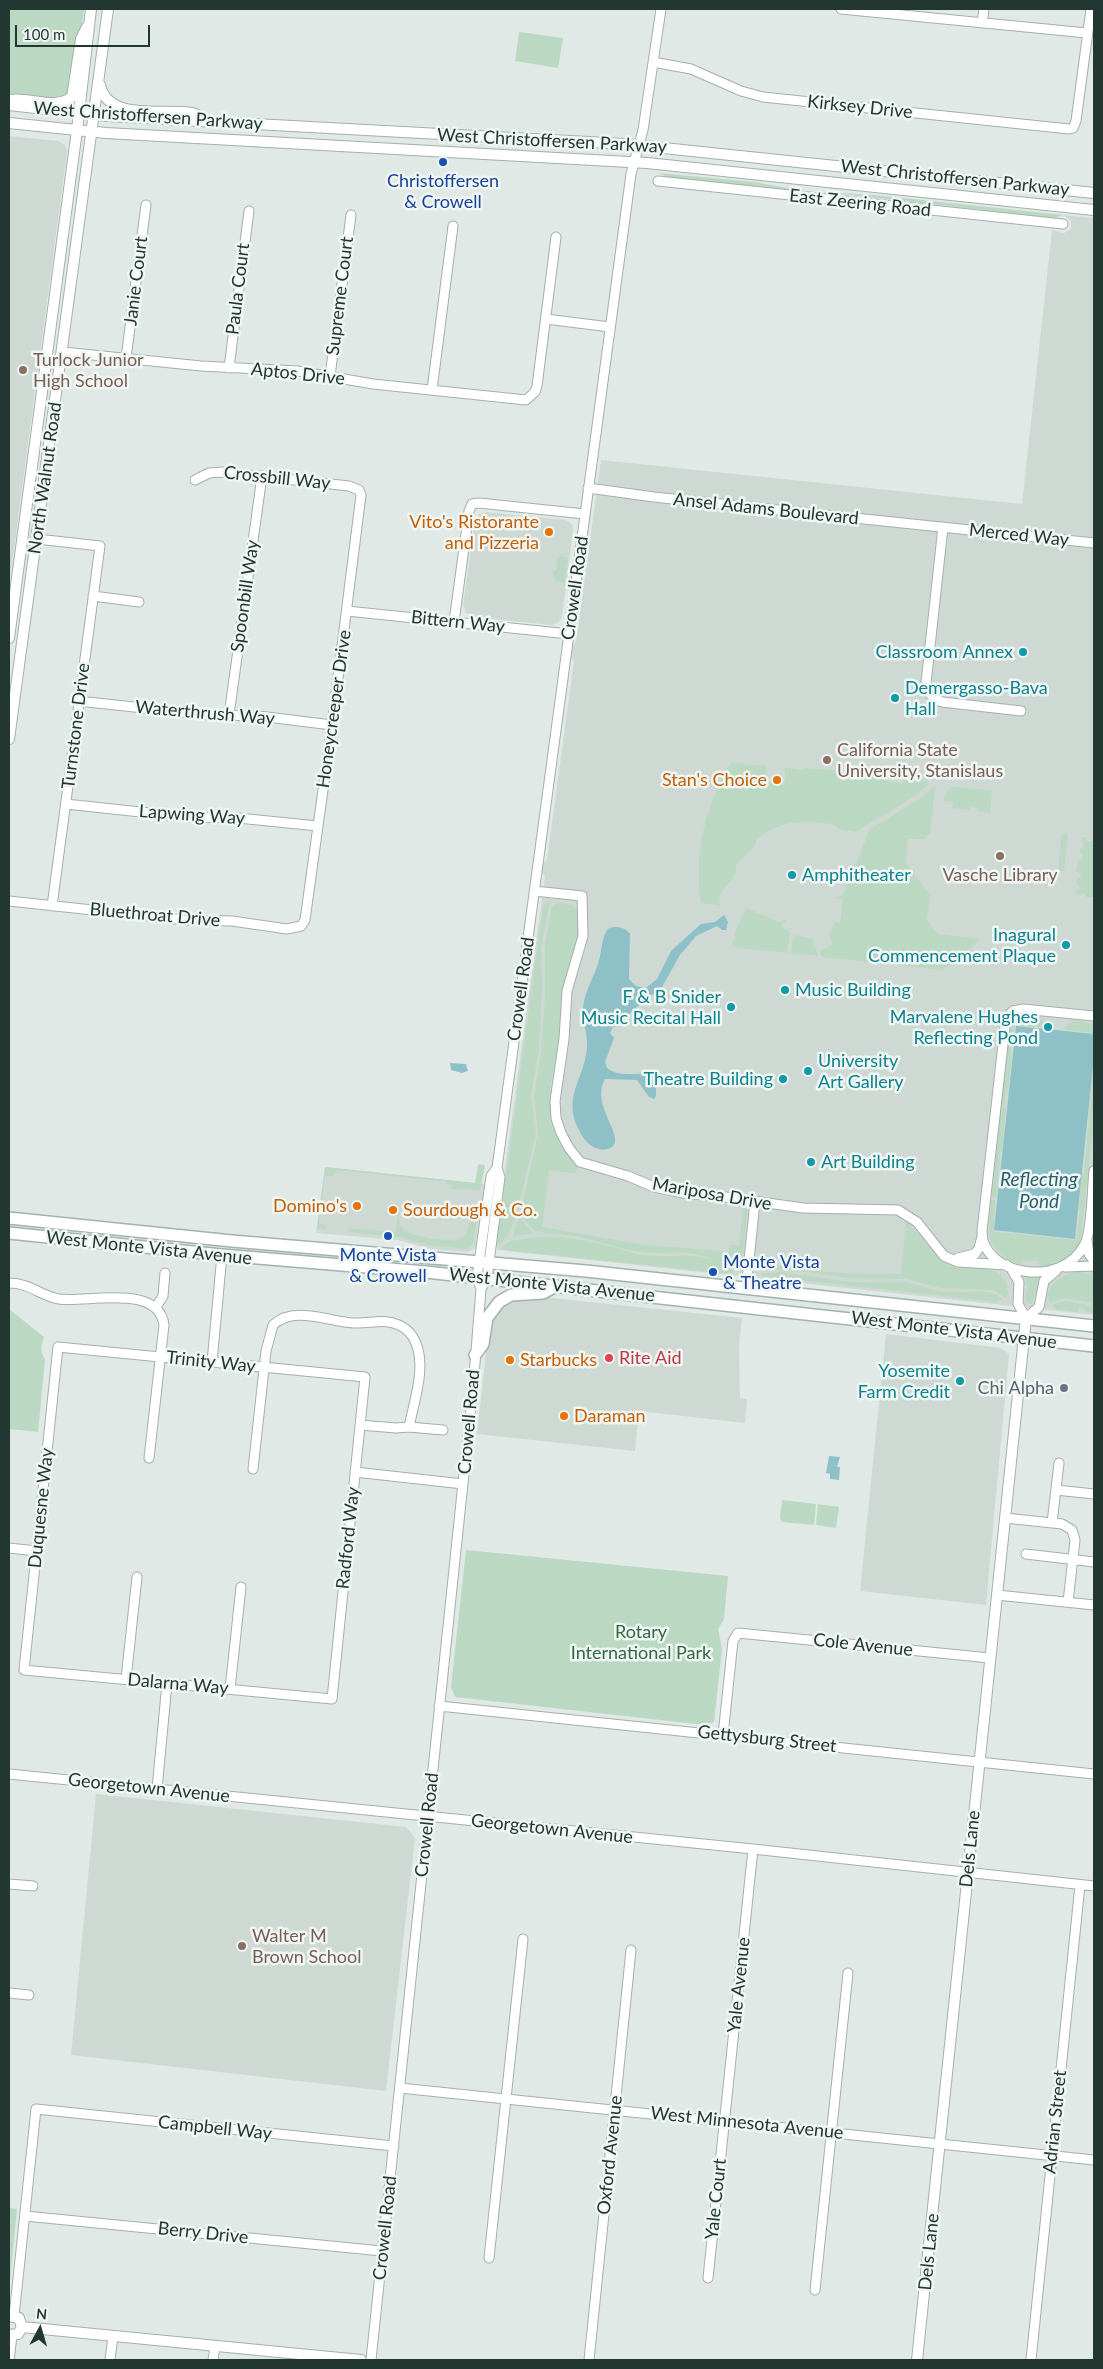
<!DOCTYPE html>
<html>
<head>
<meta charset="utf-8">
<style>
	body { margin:0 }
	#map { position:relative; width:1103px; height:2369px; overflow:hidden; background:#e0e9e5; font-family:Lato,sans-serif }
	canvas { display:block }
	.frame { position:absolute; inset:0; border:10px solid #233732; pointer-events:none }
	.north { position:absolute; left:15px; top:2304px; width:50px; height:50px; -webkit-text-stroke:4px #f0f6f3; paint-order:stroke; rotate:6deg; font-size:14px; font-weight:700; line-height:20px; text-align:center; color:#233732 }
	.north::after { content:''; display:block; margin:auto; width:18px; height:22px; background:#233732; clip-path:polygon(50% 0,100% 100%,50% 72%,0 100%) }
	.scale { position:absolute; left:15px; top:25px; width:135px; height:22px; box-sizing:border-box; border:2px solid #233732; border-top:0; padding-left:6px; font-size:15px; line-height:18px; white-space:nowrap; color:#233732; -webkit-text-stroke:4px #f0f6f3; paint-order:stroke }
</style>
</head>
<body>
<div id="map">
<canvas width="1103" height="2369"></canvas>
<div class="frame"></div>
<div class="north">N</div>
<div class="scale">100 m</div>
</div>
<script>
const g = document.querySelector('canvas').getContext('2d');
g.lineJoin = 'round';
function fillPath(path, color) { g.fillStyle = color; g.fill(path, 'evenodd'); }
function trace(path, color, width, dash) { g.strokeStyle = color; g.lineWidth = width; g.lineCap = dash ? 'butt' : 'round'; g.setLineDash(dash || []); g.stroke(path); }
function label(font, color, halo, rows, align = 'center') {
  g.font = font + ' Lato,sans-serif'; g.lineWidth = 5; g.setLineDash([]); g.textBaseline = 'middle'; g.strokeStyle = halo; g.fillStyle = color; for (const [text, x, y, turn = 0] of rows) {
    g.save(); g.translate(x, y); g.rotate((+turn || 0) * Math.PI / 180); g.textAlign = isNaN(turn) ? turn : align; if (halo) g.strokeText(text, 0, 0); g.fillText(text, 0, 0); g.restore();
  }
}
fillPath(new Path2D(`
	M9,136L58,141L65,145L67,152L9,586Z
	M1064,215L1094,218V1315L498,1250L495,1242L545,876L542,872L543,863L547,860L574,661L571,657L572,652L573,645L576,642L601,460L1022,504L1052,230L1064,233L1071,229V221Z
	M486,512L565,520L572,524L573,530L562,617L558,623L551,625L473,617L466,613L463,605L475,521L479,514Z
	M325,1167L485,1184L475,1248L468,1252L431,1249L398,1240L316,1233Z
	M543,1297L742,1318L739,1345L740,1398L747,1399L745,1423L639,1411L635,1451L477,1434L489,1325L501,1306L511,1301Z
	M886,1334L1001,1348L1009,1354L986,1605L860,1591Z
	M96,1794L406,1827L415,1838L386,2091L71,2055Z`), '#cfd9d4');
fillPath(new Path2D(`
	M9,9H84L72,90L62,99L9,96Z
	M519,32L563,38L558,68L515,61Z
	M659,173L754,182L803,191L669,178Z
	M825,192L874,195L1064,215L1054,218Z
	M560,556L568,558L564,583L554,580L553,571L557,569L556,559Z
	M732,763L767,766L766,782L784,785L785,776L787,775L785,774V768L801,770L807,768L885,776L888,782L903,783L906,779L925,781L929,784L915,796L856,832L839,829L833,824C800,822 787,818 757,838L755,846L736,865V873L719,896L720,906L701,903C695,861 702,820 720,783C724,776 726,768 732,763Z
	M935,786L930,833L924,839H908L906,863L930,895L927,920L938,934L981,939L943,970L822,957L820,950L833,945L829,934L835,922L840,924L843,899L835,898L843,895L870,829L918,800Z
	M953,787L992,790L990,813L978,811V808L970,807L969,810L952,808L953,802L944,801L946,792Z
	M1062,833L1068,834L1064,871L1058,870Z
	M1082,837H1086V841H1092L1094,838L1093,897H1086V894L1075,895L1076,890H1079V885H1076L1077,878H1080L1081,873L1076,872L1078,860H1082L1083,855L1080,854V848H1084Z
	M550,900L541,948L542,985L539,1050L531,1096L536,1134L518,1207L509,1234L500,1244L497,1241L543,906Z
	M557,903L572,905L578,910V944L562,994L558,1045L550,1090V1109L552,1123L561,1144L578,1168L576,1173L549,1171L542,1227L639,1244L729,1252L730,1245H739L743,1208L737,1206L739,1204L746,1208L747,1212L742,1267C734,1268 705,1255 691,1253C675,1251 658,1254 641,1252C616,1249 592,1238 567,1235C555,1233 544,1235 533,1229C522,1221 523,1210 524,1198L538,1134L534,1096L541,1053L545,998V946L552,906Z
	M746,908L779,922L787,919L780,926L790,932L787,953L732,947L737,927Z
	M794,935L813,939L818,956L791,953Z
	M1025,1015V1017L1031,1018V1016H1038L1048,1026L1046,1028L1015,1025L1010,1055L1012,1056L1008,1089H1006L1004,1108H1006L1002,1151L1000,1152L997,1197L992,1196L1009,1029L1017,1017Z
	M1075,1020L1094,1024V1033L1066,1030L1064,1028Z
	M1094,1062V1119L1080,1245C1068,1260 1060,1265 1040,1267L1039,1261L1024,1260L1021,1265L1018,1264C983,1249 988,1233 991,1200H995L994,1232L1076,1240L1080,1210H1079L1082,1174L1084,1173Z
	M478,1164L485,1165L480,1190L451,1189V1184H447V1181L440,1180L439,1186V1181L337,1170L334,1176H325L319,1223L327,1226L326,1229H317L325,1167L475,1183Z
	M399,1208C401,1214 396,1223 403,1229C411,1237 455,1244 463,1237C470,1231 469,1219 470,1211H478L473,1243L467,1249L429,1245L399,1237L348,1232L349,1228L393,1232L396,1230Z
	M519,1216L532,1232V1234L513,1236Z
	M906,1220L938,1257L958,1264V1267C982,1270 1008,1264 1008,1295L1005,1298L994,1290L940,1288L906,1279L850,1278L784,1269L761,1271L760,1254L771,1256L770,1264C814,1271 856,1276 901,1274Z
	M536,1237C561,1236 584,1240 608,1246C620,1248 630,1253 642,1255C675,1259 703,1248 734,1270L731,1274L504,1250L502,1247L511,1241Z
	M1080,1271L1087,1274L1094,1271V1303L1065,1298L1050,1302C1040,1286 1067,1272 1080,1271Z
	M781,1272L850,1282H907L941,1292H989L997,1295L1002,1299L997,1302L762,1276V1273Z
	M1025,1276L1040,1278L1032,1304L1025,1302L1027,1287Z
	M1064,1301L1094,1306V1313L1085,1312L1084,1308H1078V1312L1055,1309L1052,1305Z
	M9,1309L44,1337C40,1346 41,1352 45,1360L38,1432L9,1429Z
	M782,1500L816,1504L814,1525L782,1522L780,1518Z
	M818,1504L839,1507L836,1528L816,1525Z
	M466,1550L728,1576L724,1619L718,1629L722,1649L714,1722L705,1725L455,1697L451,1687Z
	M9,2208L17,2209L9,2290Z`), '#bbd8c3');
fillPath(new Path2D(`
	M724,915L728,922L726,930H722L717,926L696,936L680,955L662,987L632,1011L619,1027H613L610,1033L614,1038L605,1062L607,1068C624,1081 646,1067 656,1079V1096L654,1099L649,1097L637,1080L605,1079C590,1104 624,1135 613,1146C609,1150 604,1150 599,1149C590,1147 584,1140 580,1132C561,1097 584,1081 587,1048C588,1034 582,1021 583,1007C585,989 596,974 600,957C602,947 602,935 609,928C617,926 625,927 630,934L629,979L636,986L646,988L657,979L671,951L693,931L701,924L715,922Z
	M1016,1026L1094,1034V1057L1075,1239L994,1230Z
	M450,1063L466,1064L468,1071L462,1073L451,1070Z
	M829,1456L840,1457L837,1467H840L839,1480L830,1479V1474L826,1473Z`), '#8ec0c8');
const minor = new Path2D(`
	M841,9L1087,33
	M982,23L984,9
	M653,62L691,69L741,91L763,97L1069,129L1073,128L1076,121L1091,9
	M658,181L1063,224
	M546,319L610,327
	M63,352L201,366L298,371L373,384L526,400L535,392L537,386L556,237
	M126,358L146,205
	M229,368L249,211
	M330,376L351,215
	M432,390L453,226
	M588,488L654,497L1094,543
	M943,527L926,683C926,692 933,699 942,702L1021,711
	M37,539L100,546L52,906
	M93,596L139,602
	M347,611L569,634
	M454,622L469,511L472,504L479,503L585,514
	M78,701L209,715L259,716L332,725
	M229,715L262,476
	M66,804L187,817L238,818L318,826
	M534,891L582,896L583,936L567,991L564,1039L555,1101L556,1118L561,1133L569,1148L580,1162L628,1176L654,1187L683,1193L725,1197L803,1208L898,1210L917,1222L944,1256L958,1262L1007,1265
	M9,901L185,920L232,921L287,929L301,926L305,920L332,725L361,495L359,490L349,486L222,472L209,473L195,480
	M1094,1016L1023,1009L1013,1011L1006,1018L982,1231C981,1275 1062,1290 1085,1244C1092,1230 1092,1188 1094,1171
	M1087,1241L1089,1254L1094,1261
	M958,1258L975,1254L979,1248L982,1237
	M1010,1267L1019,1282L1018,1304L1026,1318L1039,1307L1044,1281L1056,1271
	M1065,1267L1094,1266
	M9,1283C30,1283 41,1296 59,1299C87,1303 159,1283 164,1325L149,1458
	M481,1289L487,1278L500,1177L497,1168L631,174L643,130L661,9
	M746,1289L755,1202
	M156,1307L163,1296L165,1273
	M58,1347L365,1377L332,1699L24,1670Z
	M212,1362L222,1255
	M409,1427L443,1430
	M253,1469L266,1351L273,1325C294,1305 329,1322 354,1323C370,1324 383,1318 399,1325C405,1328 412,1334 415,1341C427,1366 414,1401 409,1427L396,1428L360,1425
	M355,1472L463,1484
	M1056,1490L1094,1494
	M1005,1518L1062,1524L1072,1530L1075,1540L1068,1602
	M1052,1523L1059,1463
	M9,1548L36,1551
	M1026,1554L1094,1562
	M997,1595L1094,1605
	M126,1679L137,1577
	M230,1689L241,1587
	M439,1706L1094,1774
	M723,1735L733,1641L738,1633L990,1658
	M9,1774L753,1849L1094,1886
	M157,1789L167,1683
	M9,1884L33,1886
	M9,1993L29,1995
	M400,2088L1094,2160
	M25,2216L382,2251
	M489,2258L523,1939
	M708,2278L753,1849
	M815,2290L848,1973
	M14,2316L36,2109L394,2146
	M9,2360L12,2336
	M110,2360L113,2336
	M213,2360L215,2347
	M371,2360L473,1388L481,1289L477,1277L491,1176L497,1168
	M589,2360L631,1950
	M1031,2360L1080,1885`);
const tertiary = new Path2D(`
	M100,85C108,122 164,108 192,113C197,114 202,118 206,120
	M9,100C29,96 54,111 72,97L81,39L87,27
	M9,105L107,116L625,144L1094,193
	M9,123L106,133L647,163L1094,210
	M9,638L77,130L91,9
	M9,739L108,9
	M9,2316L19,2318L22,2327L18,2334L9,2335
	M22,2327L361,2360
	M917,2360L1026,1318`);
const secondary = new Path2D(`
	M9,1218L232,1241L586,1271L1094,1326
	M9,1233L222,1255L426,1272L1094,1346
	M475,1355L483,1344L487,1318L499,1302L511,1295L543,1293L556,1286`);
trace(minor, '#a4b0ac', 11);
trace(tertiary, '#a4b0ac', 12);
trace(secondary, '#a1b3ac', 14);
trace(minor, '#fff', 9);
trace(tertiary, '#fff', 10);
trace(secondary, '#fff', 11);
for (const [x, y, r, color] of [
	[443,162,5,"#1a4fb4"],
	[23,370,5,"#8d6e63"],
	[549,532,5,"#e8710a"],
	[1023,652,5,"#0f9aa8"],
	[895,698,5,"#0f9aa8"],
	[827,760,5,"#8d6e63"],
	[777,780,5,"#e8710a"],
	[1000,856,5,"#8d6e63"],
	[792,875,5,"#0f9aa8"],
	[1066,945,5,"#0f9aa8"],
	[785,990,5,"#0f9aa8"],
	[731,1007,5,"#0f9aa8"],
	[1048,1027,5,"#0f9aa8"],
	[808,1071,5,"#0f9aa8"],
	[783,1079,5,"#0f9aa8"],
	[811,1162,5,"#0f9aa8"],
	[357,1206,5,"#e8710a"],
	[393,1210,5,"#e8710a"],
	[388,1236,5,"#1a4fb4"],
	[713,1272,5,"#1a4fb4"],
	[609,1358,5,"#e0444e"],
	[510,1360,5,"#e8710a"],
	[960,1381,5,"#0f9aa8"],
	[1064,1388,5,"#6b7280"],
	[564,1416,5,"#e8710a"],
	[242,1946,5,"#8d6e63"]
]) { const dot = new Path2D(); dot.arc(x, y, r, 0, 2 * Math.PI); g.fillStyle = color; g.fill(dot); trace(dot, '#f0f6f3', 2); }
label('18px', '#233732', '#f0f6f3', [
	["Kirksey Drive",860,107,6],
	["West Christoffersen Parkway",148,116,4],
	["West Christoffersen Parkway",552,141,3],
	["West Christoffersen Parkway",955,178,6],
	["East Zeering Road",860,203,6],
	["Janie Court",136,281,-83],
	["Paula Court",238,289,-83],
	["Supreme Court",340,296,-83],
	["Aptos Drive",298,374,6],
	["North Walnut Road",45,478,-82],
	["Crossbill Way",277,478,6],
	["Ansel Adams Boulevard",766,509,6],
	["Merced Way",1019,535,6],
	["Crowell Road",575,588,-82],
	["Spoonbill Way",245,596,-82],
	["Bittern Way",458,622,6],
	["Honeycreeper Drive",334,709,-82],
	["Waterthrush Way",205,713,5],
	["Turnstone Drive",76,726,-83],
	["Lapwing Way",192,815,4],
	["Bluethroat Drive",155,915,5],
	["Crowell Road",521,989,-82],
	["Mariposa Drive",712,1194,10],
	["West Monte Vista Avenue",149,1248,6],
	["West Monte Vista Avenue",552,1285,6],
	["West Monte Vista Avenue",954,1330,7],
	["Trinity Way",211,1362,6],
	["Crowell Road",469,1422,-85],
	["Duquesne Way",41,1508,-84],
	["Radford Way",348,1538,-84],
	["Cole Avenue",863,1645,6],
	["Dalarna Way",178,1684,5],
	["Gettysburg Street",767,1739,6],
	["Georgetown Avenue",149,1788,6],
	["Crowell Road",427,1825,-84],
	["Georgetown Avenue",552,1829,6],
	["Dels Lane",970,1849,-84],
	["Yale Avenue",739,1985,-84],
	["Adrian Street",1055,2122,-84],
	["West Minnesota Avenue",747,2123,6],
	["Campbell Way",215,2128,6],
	["Oxford Avenue",610,2155,-84],
	["Yale Court",716,2199,-84],
	["Crowell Road",385,2228,-84],
	["Berry Drive",203,2233,6],
	["Dels Lane",929,2252,-84]
]);
label('18px', '#164399', '#f0f6f3', [
	["Christoffersen",443,181],
	["& Crowell",443,202],
	["Monte Vista",388,1255],
	["& Crowell",388,1276],
	["Monte Vista",723,1262,"left"],
	["& Theatre",723,1283,"left"]
]);
label('18px', '#785e54', '#f0f6f3', [
	["Turlock Junior",33,360],
	["High School",33,381],
	["California State",837,750],
	["University, Stanislaus",837,771],
	["Vasche Library",1000,875,"center"],
	["Walter M",252,1936],
	["Brown School",252,1957]
], 'left');
label('18px', '#c56008', '#f0f6f3', [
	["Vito's Ristorante",539,522],
	["and Pizzeria",539,543],
	["Stan's Choice",767,780],
	["Domino's",347,1206],
	["Sourdough & Co.",403,1210,"left"],
	["Starbucks",520,1360,"left"],
	["Daraman",574,1416,"left"]
], 'right');
label('18px', '#0d838f', '#f0f6f3', [
	["Classroom Annex",1013,652],
	["Demergasso-Bava",905,688,"left"],
	["Hall",905,709,"left"],
	["Amphitheater",802,875,"left"],
	["Inagural",1056,935],
	["Commencement Plaque",1056,956],
	["Music Building",795,990,"left"],
	["F & B Snider",721,997],
	["Music Recital Hall",721,1018],
	["Marvalene Hughes",1038,1017],
	["Reflecting Pond",1038,1038],
	["University",818,1061,"left"],
	["Art Gallery",818,1082,"left"],
	["Theatre Building",773,1079],
	["Art Building",821,1162,"left"],
	["Yosemite",950,1371],
	["Farm Credit",950,1392]
], 'right');
label('18px', '#be3a42', '#f0f6f3', [
	["Rite Aid",619,1358]
], 'left');
label('18px', '#5b616d', '#f0f6f3', [
	["Chi Alpha",1054,1388]
], 'right');
label('18px', '#326947', '#f0f6f3', [
	["Rotary",641,1632],
	["International Park",641,1653]
]);
label('italic 19px', '#25616c', '#f0f6f3', [
	["Reflecting",1039,1180],
	["Pond",1039,1202]
]);
</script>
</body>
</html>
